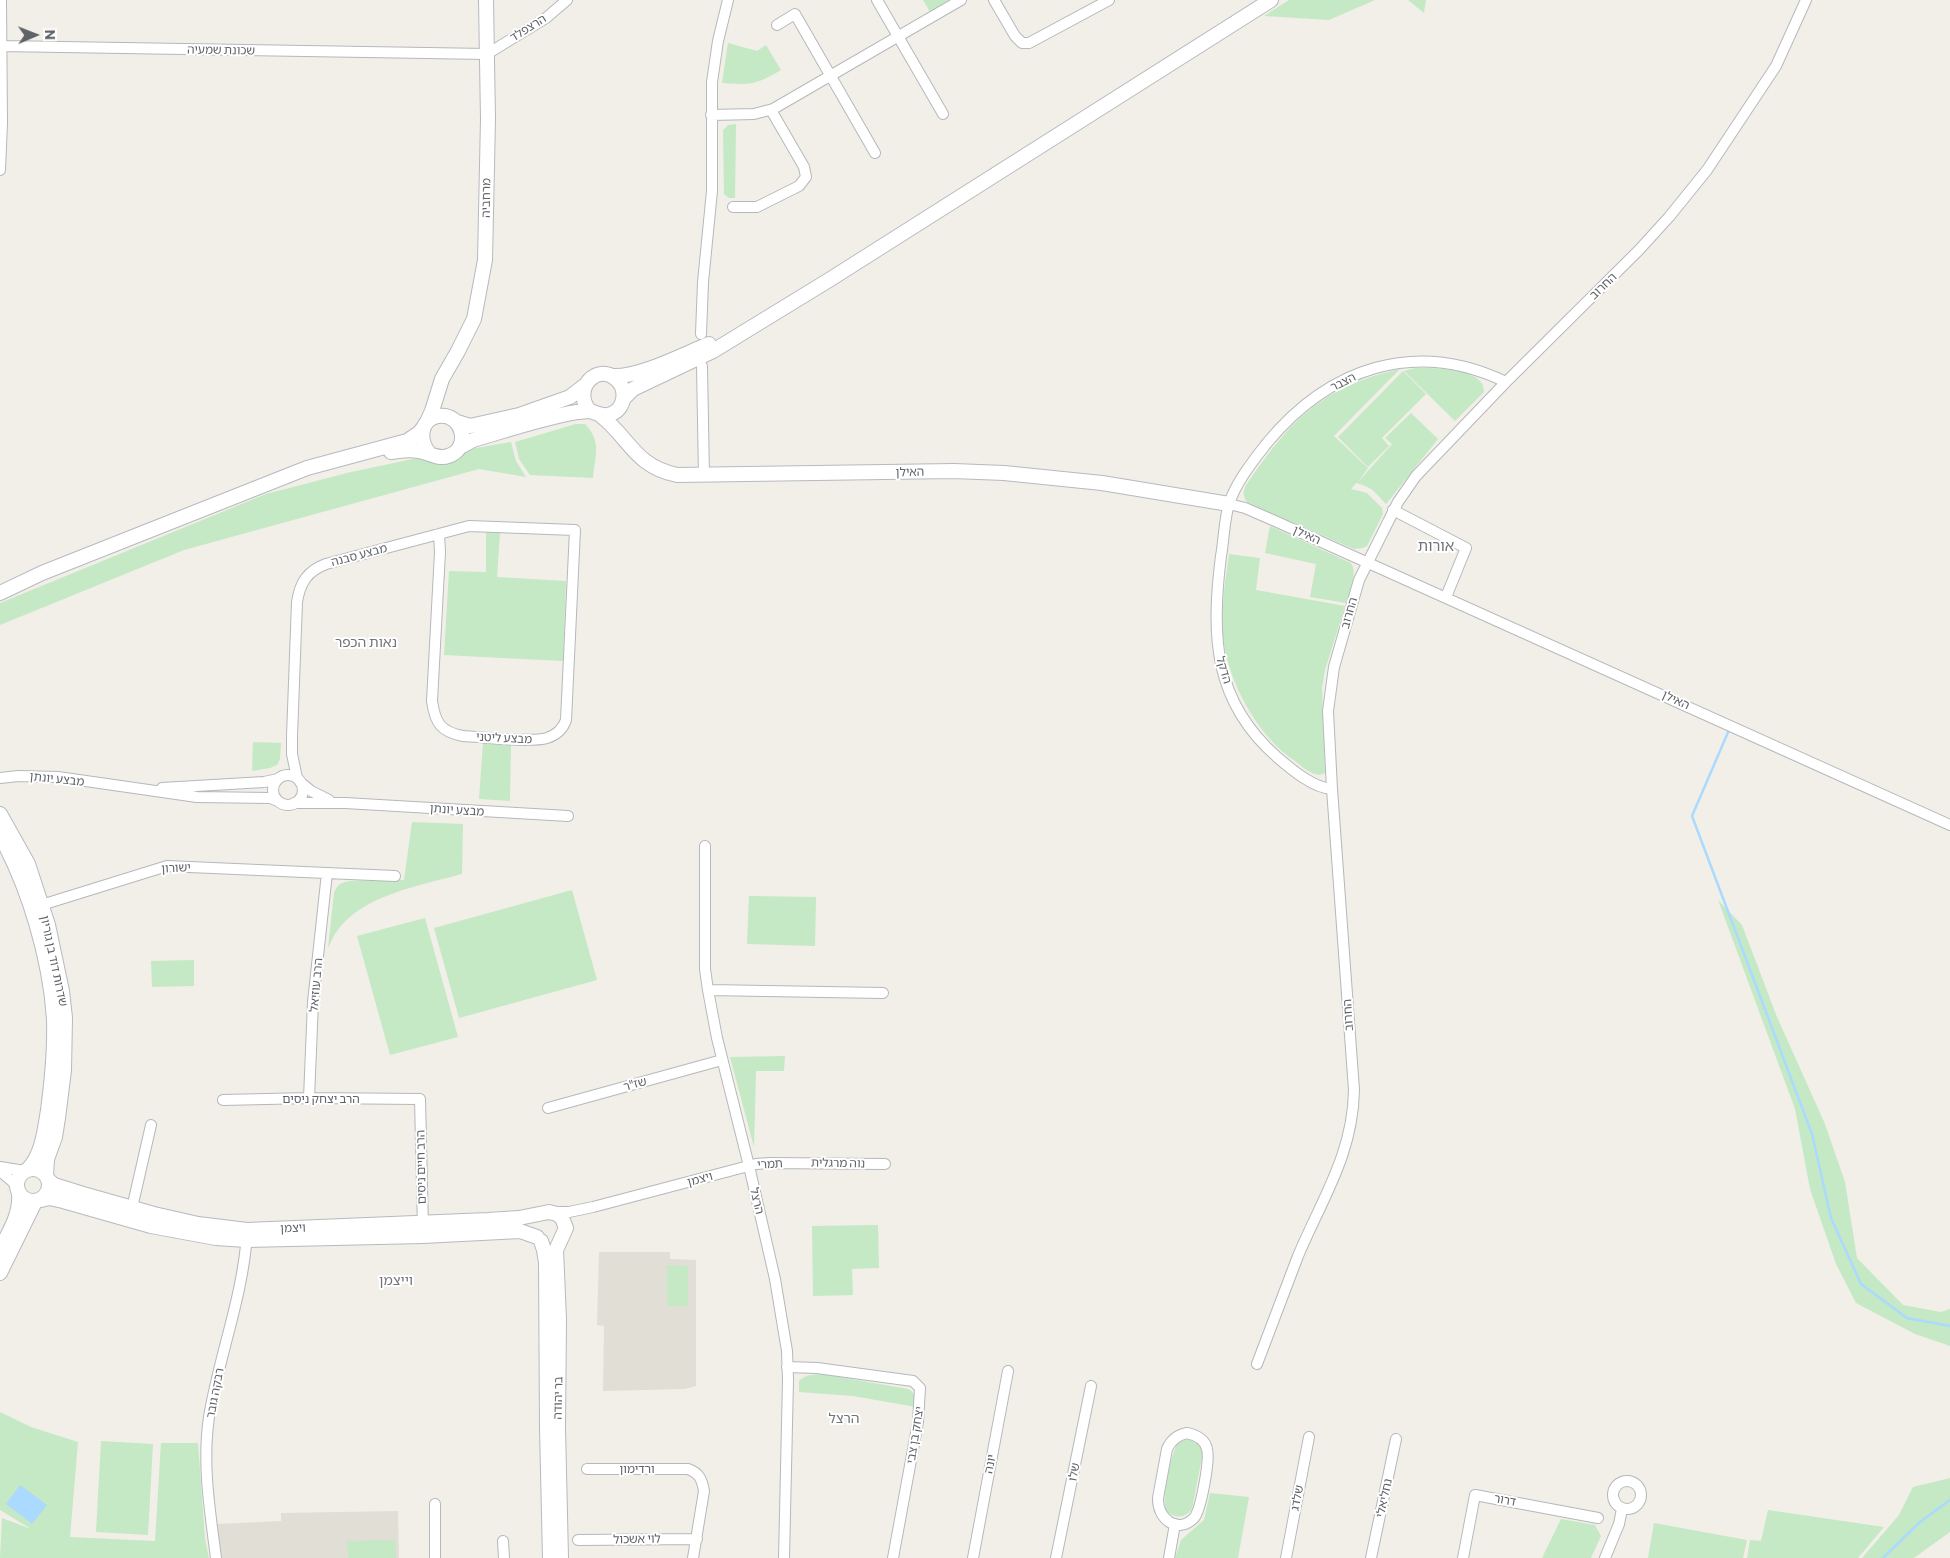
<!DOCTYPE html>
<html>
<head>
<meta charset="utf-8">
<style>
	body { margin:0 }
	#map { position:relative; width:1950px; height:1558px; overflow:hidden; background:#f1efe8; font-family:Commissioner,sans-serif }
	canvas { display:block }
	.north { position:absolute; left:10px; top:10px; width:50px; height:50px; -webkit-text-stroke:4px #fff; paint-order:stroke; rotate:89deg; font-size:14px; font-weight:700; line-height:20px; text-align:center; color:#5f6368 }
	.north::after { content:''; display:block; margin:auto; width:18px; height:22px; background:#5f6368; clip-path:polygon(50% 0,100% 100%,50% 72%,0 100%) }
</style>
</head>
<body>
<div id="map">
<canvas width="1950" height="1558"></canvas>
<div class="north">N</div>
</div>
<script>
const g = document.querySelector('canvas').getContext('2d');
g.lineJoin = 'round';
function fillPath(path, color) { g.fillStyle = color; g.fill(path, 'evenodd'); }
function trace(path, color, width, dash) { g.strokeStyle = color; g.lineWidth = width; g.lineCap = dash ? 'butt' : 'round'; g.setLineDash(dash || []); g.stroke(path); }
function label(font, color, halo, rows, align = 'center') {
  g.font = font + ' Commissioner,"Noto Sans Hebrew",sans-serif'; g.lineWidth = 4; g.setLineDash([]); g.textBaseline = 'middle'; g.strokeStyle = halo; g.fillStyle = color; for (const [text, x, y, turn = 0] of rows) {
    g.save(); g.translate(x, y); g.rotate((+turn || 0) * Math.PI / 180); g.textAlign = isNaN(turn) ? turn : align; if (halo) g.strokeText(text, 0, 0); g.fillText(text, 0, 0); g.restore();
  }
}
fillPath(new Path2D(`
	M599,1252H670V1259L696,1260V1386L685,1389L603,1391L604,1326L597,1325Z
	M398,1511L399,1558H222L217,1524L281,1521V1513Z`), '#e1ded6');
fillPath(new Path2D(`
	M923,0H949L930,12Z
	M1289,0H1375L1329,20L1264,16Z
	M1408,0H1426L1424,13Z
	M728,43L757,51L766,45L781,70C756,85 750,85 722,83Z
	M736,124L735,198H729L724,194L723,130L728,125Z
	M1415,368C1432,368 1485,367 1484,392L1455,421L1404,371Z
	M1400,369L1334,436L1368,468L1358,482L1392,444L1385,438L1411,413L1438,439L1386,504C1375,492 1372,487 1356,483L1351,489L1367,493L1382,508L1383,514L1367,546L1363,548L1354,549L1248,503C1243,498 1243,493 1245,487C1289,422 1320,387 1400,369Z
	M1403,371L1426,394L1382,438L1389,446L1368,467L1338,437Z
	M576,424H585C602,442 595,455 593,478L530,475L519,459L515,442Z
	M511,442L516,461L526,477L479,469L184,550L0,625V603L266,494L351,472L413,459Z
	M1270,526L1351,563C1358,573 1349,592 1346,603L1310,597L1316,564L1265,553Z
	M486,532L500,533L497,577L566,581L563,661L444,655L449,571L486,572Z
	M1229,554L1260,558L1256,590L1345,606L1325,670L1322,688L1325,773C1315,779 1303,767 1295,761C1261,739 1232,689 1225,649C1219,618 1225,584 1229,554Z
	M253,742L281,743L280,759L277,765L270,768L252,771Z
	M483,742L511,744L510,801L479,799Z
	M412,822L463,824L462,874C422,885 362,895 337,931C333,936 331,942 328,948L334,893C337,885 340,883 349,881L404,880Z
	M572,890L597,980L459,1018L434,928Z
	M749,896L816,897L815,946L747,944Z
	M1718,900L1742,925L1777,1017L1825,1124L1845,1182L1857,1258L1903,1305L1941,1312L1950,1309V1346L1915,1334L1856,1303L1836,1264L1810,1189L1795,1109Z
	M425,918L458,1037L390,1055L357,936Z
	M194,960V986L152,987L151,961Z
	M785,1056L784,1071H756L754,1147L730,1057Z
	M878,1225L879,1268L852,1269L853,1295L813,1296L812,1226Z
	M667,1265L688,1266V1306H667Z
	M823,1374L908,1389C916,1393 916,1399 916,1407L853,1396L799,1392V1381C806,1374 813,1375 823,1374Z
	M0,1412L31,1427L78,1442L70,1537L155,1541L161,1443H198L205,1539L209,1558H0L2,1518L31,1529L0,1510Z
	M1188,1439C1197,1441 1201,1442 1203,1452L1192,1509C1185,1518 1177,1519 1167,1512C1160,1499 1171,1455 1178,1442Z
	M101,1441L153,1444L148,1535L96,1532Z
	M1950,1478V1532L1914,1558H1862L1899,1515L1913,1487Z
	M1210,1493L1249,1497L1238,1558H1175L1181,1540L1204,1520Z
	M1768,1510L1884,1527L1858,1558H1747L1750,1540L1761,1541Z
	M1561,1519L1595,1525L1601,1536L1591,1558H1542Z
	M1654,1523L1747,1540L1743,1558H1648Z
	M395,1540L396,1558H348L347,1541Z`), '#c5e8c5');
fillPath(new Path2D(`
	M20,1485L47,1505L32,1524L6,1504Z`), '#aadaff');
trace(new Path2D(`
	M1729,730L1692,816L1812,1134L1831,1218L1861,1284L1907,1318L1950,1326
	M1883,1558L1920,1522L1950,1500`), '#aadaff', 2.5);
const street = new Path2D(`
	M877,0L943,114
	M994,0L1015,36L1022,43H1029L1109,0
	M777,25L795,14L875,153
	M1,46L487,54L546,18L567,0
	M711,115L754,114L773,109L961,0
	M0,170L2,123L1,0
	M733,207H757L799,186L806,177L804,167L771,110
	M701,334L703,282L712,191V82L718,41L728,0
	M702,366L704,476
	M1229,504L1245,508L1275,521L1950,825
	M1393,510L1466,548L1446,597
	M273 790a15 15 0 1 1 30 0a15 15 0 1 1-30 0Z
	M0,778L18,776L58,777L197,797L270,798L278,801
	M297,778L292,754V736L297,602C300,583 307,571 326,564L469,526L575,530L566,720C563,729 556,735 547,738C530,743 483,737 463,736C441,732 435,723 432,701L440,552L439,534
	M300,782L311,791L329,800
	M162,788L264,782L278,779
	M1332,789C1313,788 1291,769 1277,757C1213,701 1211,635 1221,556C1224,540 1224,520 1229,504C1236,482 1253,461 1267,443C1329,368 1415,338 1506,382
	M294,803H345L568,816
	M705,846V969L708,990L717,1038L749,1166L775,1279L787,1351L788,1380L784,1558
	M35,907L167,866L395,876
	M708,990L883,993
	M309,1098L313,1002L327,873
	M223,1100L309,1098L420,1099L423,1229
	M548,1108L722,1060
	M0,1167L25,1171
	M0,1171L13,1182L17,1189
	M132,1208L151,1125
	M555,1212H569L593,1207L756,1164L770,1163L885,1164
	M1257,1364C1271,1328 1284,1292 1298,1256C1322,1199 1353,1154 1354,1090L1332,789L1328,711L1334,667L1359,580L1398,502L1416,476L1506,382L1639,250L1669,217L1707,170L1776,66L1806,0
	M787,1367L817,1368L913,1381L920,1388L918,1422L893,1558
	M1187,1433C1196,1435 1205,1439 1207,1449C1210,1460 1201,1510 1194,1518C1177,1535 1157,1518 1158,1498L1167,1449C1171,1440 1177,1435 1187,1433Z
	M587,1469H688C699,1473 702,1479 704,1491L693,1558
	M1613 1495a14 14 0 1 1 28 0a14 14 0 1 1-28 0Z
	M435,1504V1558
	M578,1540L697,1539
	M503,1541L504,1558
	M216,1558C210,1511 202,1464 209,1417C219,1356 243,1296 247,1234
	M973,1558L1008,1371
	M1056,1558L1091,1386
	M1169,1558L1175,1524
	M1286,1558L1309,1437
	M1371,1558L1396,1439
	M1463,1558L1475,1495L1598,1518
	M1605,1558L1619,1524L1622,1509`);
const secondary = new Path2D(`
	M612,376C638,378 684,354 709,344
	M623,399L633,389L713,351L829,280L1271,0
	M600,415C630,438 634,466 677,475L954,471L1004,473L1102,483L1229,504
	M427,422L432,411L442,379L458,351L474,319L485,260L488,119L486,0
	M457,422L470,426L519,415L570,397L584,386
	M460,447L473,440C507,430 542,418 577,412C581,412 585,411 589,411C597,412 602,418 611,414C625,409 628,389 616,379C597,362 571,390 590,411
	M391,452C400,451 409,449 418,451C428,452 438,460 448,456C472,449 463,412 438,416C419,420 419,441 429,453
	M0,593L42,573L307,468L407,441L419,433L423,428
	M0,814L28,864L48,925L62,991L65,1018L64,1070L58,1118L55,1137L47,1159L46,1175
	M0,835C29,888 50,958 54,1019C55,1049 52,1080 48,1110C45,1129 42,1157 27,1170
	M17 1185a16 16 0 1 1 32 0a16 16 0 1 1-32 0Z
	M48,1180L54,1185L83,1194L154,1214L198,1224L247,1230L488,1220L519,1218L549,1212L557,1214L562,1218L566,1228L556,1250L559,1319L558,1428L561,1558
	M41,1200L49,1198L63,1201L151,1226L216,1238L246,1240L423,1236L520,1231L537,1237
	M541,1241L544,1250L546,1263L547,1428L550,1558
	M0,1250C8,1234 21,1214 19,1194
	M0,1273L35,1202`);
trace(street, '#b5b8bc', 12);
trace(secondary, '#b6babf', 16);
trace(street, '#fff', 10);
trace(secondary, '#fff', 14);
label('12px', '#5f6368', '#fff', [
	["הרצפלד",528,28,-32],
	["שכונת שמעיה",221,50,1],
	["מרחביה",486,198,-89],
	["החרוב",1603,286,-44],
	["הצבר",1343,382,-27],
	["האילן",910,472,-1],
	["האילן",1307,535,24],
	["מבצע סבנה",359,555,-15],
	["החרוב",1349,613,-74],
	["הדקל",1224,670,74],
	["האילן",1676,700,25],
	["מבצע ליטני",504,738,3],
	["מבצע יונתן",57,779,6],
	["מבצע יונתן",457,810,4],
	["ישורון",176,868,-3],
	["שדרות דוד בן גוריון",54,961,78],
	["הרב עוזיאל",316,985,-85],
	["החרוב",1348,1015,-94],
	["שז\"ר",635,1084,-15],
	["הרב יצחק ניסים",321,1099],
	["נוה מרגלית",838,1163,1],
	["תמרי",770,1164,-4],
	["הרב חיים ניסים",421,1167,-91],
	["ויצמן",700,1179,-15],
	["הרצל",757,1201,77],
	["ויצמן",293,1228,-2],
	["רבקה גובר",215,1393,-79],
	["בר יהודה",558,1398,-89],
	["יצחק בן צבי",915,1435,-81],
	["יונה",990,1464,-79],
	["ורדימון",637,1469],
	["שלו",1074,1472,-79],
	["שלדג",1297,1498,-79],
	["נחליאלי",1384,1498,-78],
	["דרור",1505,1500,10],
	["לוי אשכול",637,1539,-1]
]);
label('14px', '#70757a', '#fff', [
	["נאות הכפר",366,642],
	["וייצמן",396,1280],
	["הרצל",844,1418]
]);
label('15px', '#70757a', '#fff', [
	["אורות",1436,546]
]);
</script>
</body>
</html>
